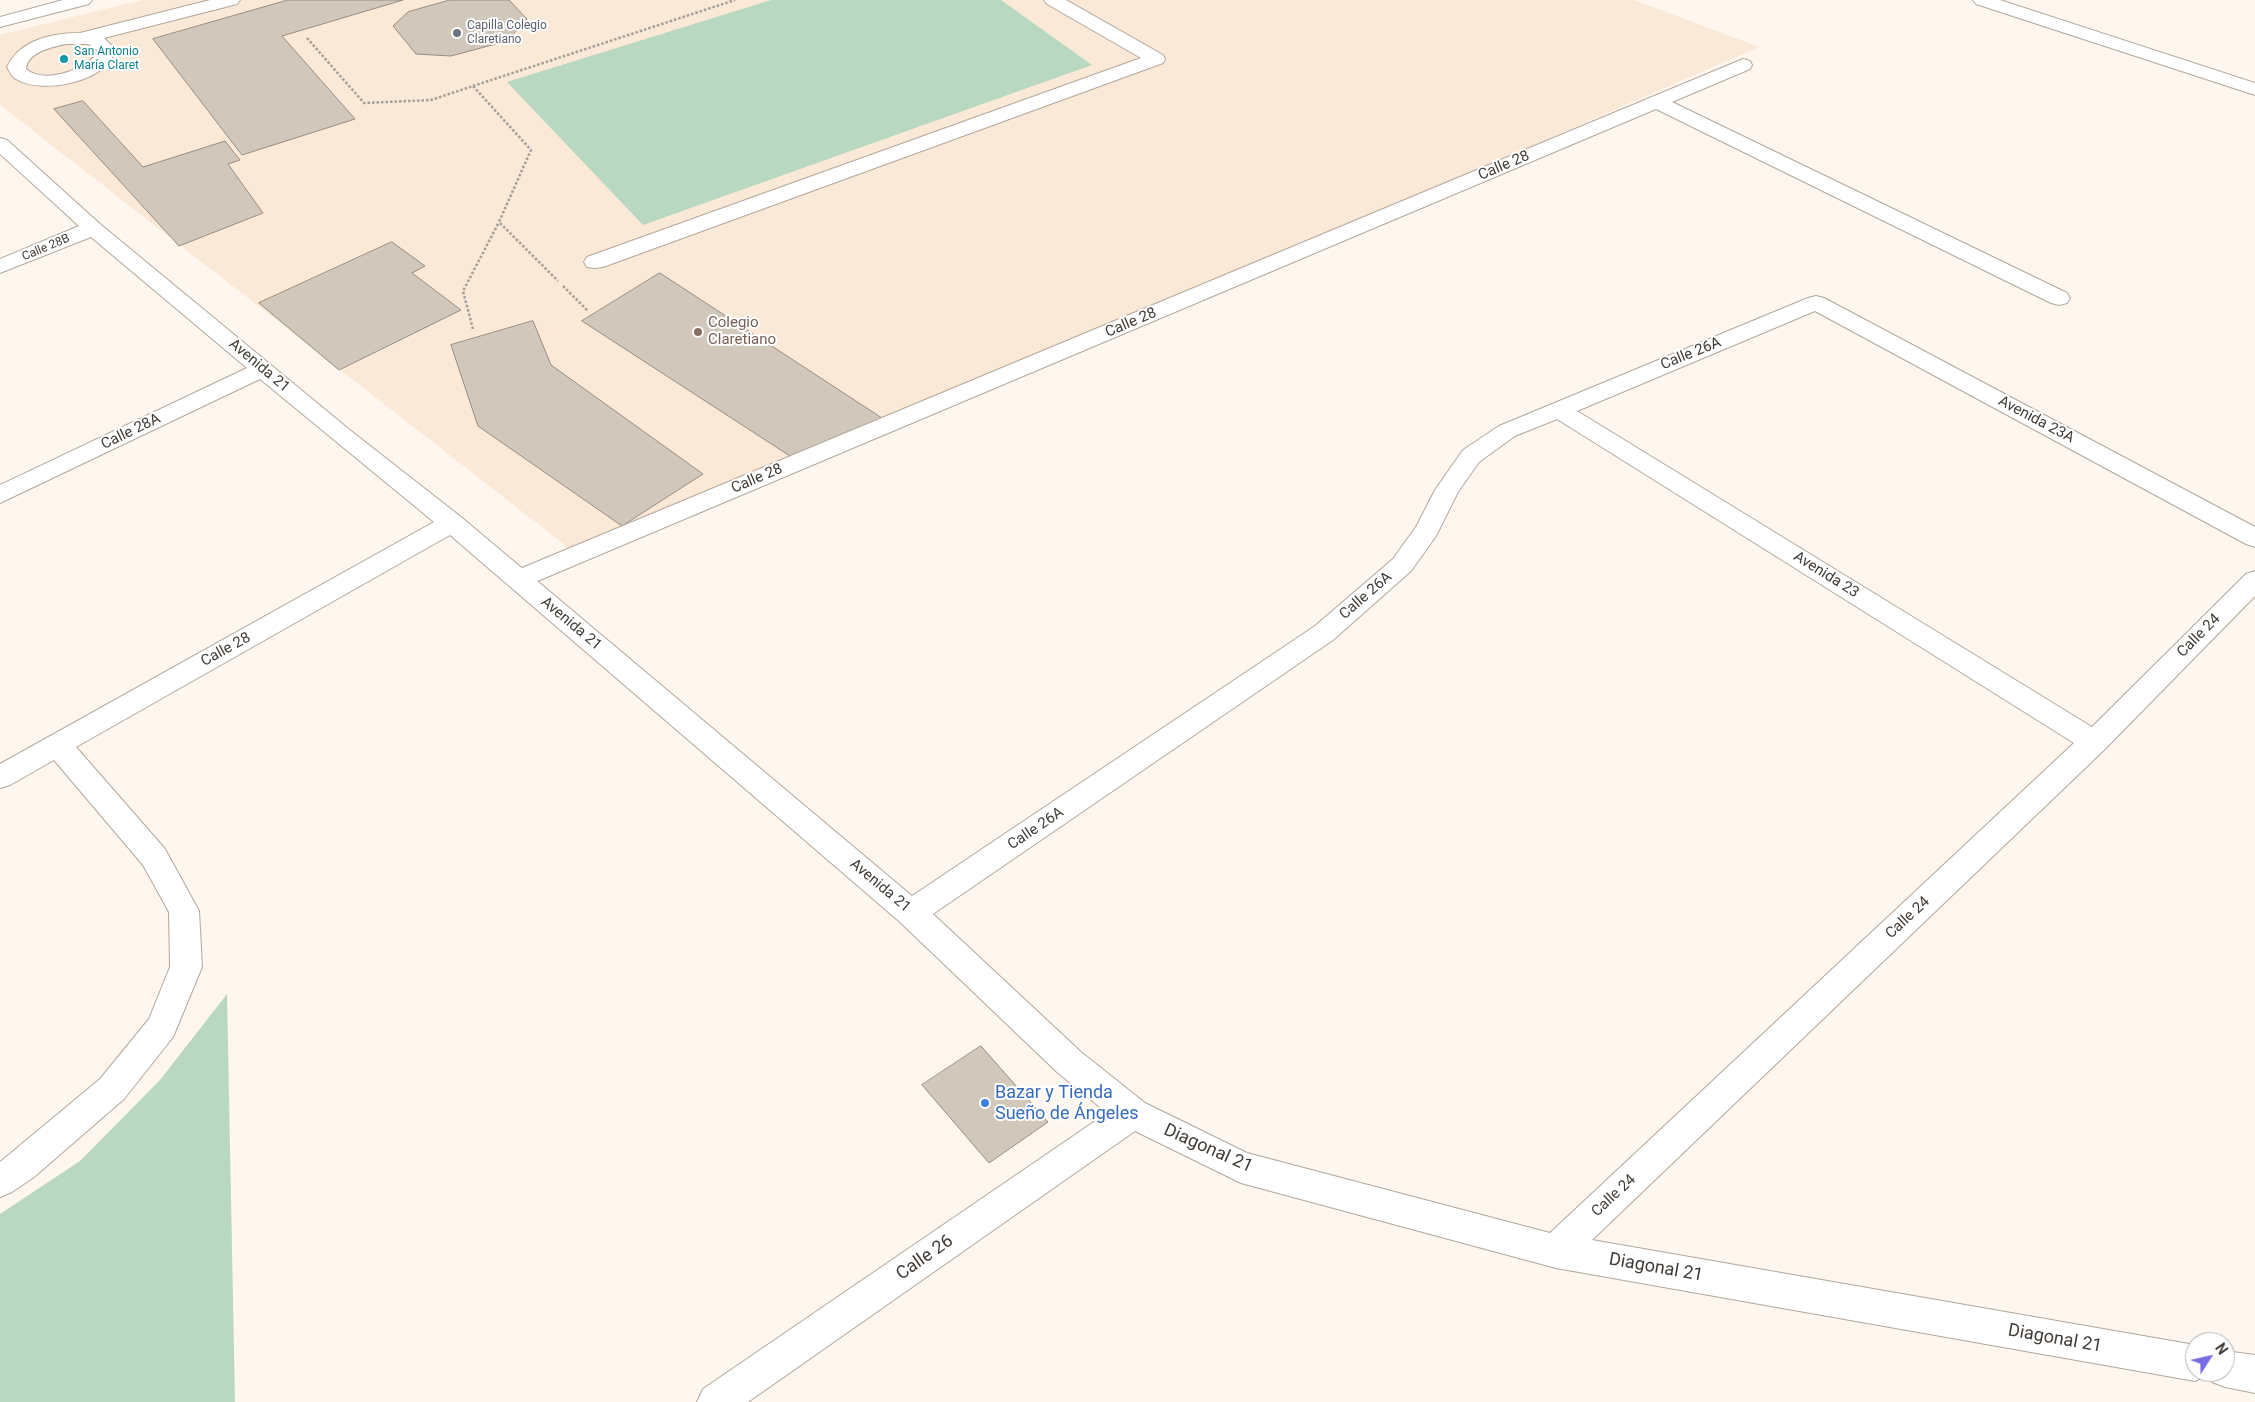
<!DOCTYPE html>
<html>
<head>
<meta charset="utf-8">
<style>
	body { margin:0 }
	#map { position:relative; width:2255px; height:1402px; overflow:hidden; background:#fef6ef; font-family:Roboto,sans-serif }
	canvas { display:block }
	.north { position:absolute; left:2185px; top:1332px; width:50px; height:50px; box-sizing:border-box; background:#fff; border:1px solid #b3b1af; border-radius:50%; rotate:55deg; font-size:14px; font-weight:700; line-height:20px; text-align:center; color:#413c37 }
	.north::after { content:''; display:block; margin:auto; width:18px; height:22px; background:#776ae5; clip-path:polygon(50% 0,100% 100%,50% 72%,0 100%) }
</style>
</head>
<body>
<div id="map">
<canvas width="2255" height="1402"></canvas>
<div class="north">N</div>
</div>
<script>
const g = document.querySelector('canvas').getContext('2d');
g.lineJoin = 'round';
function fillPath(path, color) { g.fillStyle = color; g.fill(path, 'evenodd'); }
function trace(path, color, width, dash) { g.strokeStyle = color; g.lineWidth = width; g.lineCap = dash ? 'butt' : 'round'; g.setLineDash(dash || []); g.stroke(path); }
function label(font, color, halo, rows, align = 'center') {
  g.font = font + ' Roboto,sans-serif'; g.lineWidth = 4; g.setLineDash([]); g.textBaseline = 'middle'; g.strokeStyle = halo; g.fillStyle = color; for (const [text, x, y, turn = 0] of rows) {
    g.save(); g.translate(x, y); g.rotate((+turn || 0) * Math.PI / 180); g.textAlign = isNaN(turn) ? turn : align; if (halo) g.strokeText(text, 0, 0); g.fillText(text, 0, 0); g.restore();
  }
}
fillPath(new Path2D(`
	M142,0H1634L1759,47L583,559L0,105V35Z`), '#fae9d6');
fillPath(new Path2D(`
	M771,0H1001L1092,65L643,225L507,82Z
	M227,994L235,1402H0V1214L80,1161L160,1080Z`), '#b9d8c1');
const building = new Path2D(`
	M288,0H403L282,36L355,119L242,155L153,39Z
	M450,0H509L527,19L507,41L451,56L416,54L393,26L408,12Z
	M83,101L143,167L225,141L240,160L228,164L263,213L179,246L54,109Z
	M392,242L425,266L412,273L461,310L339,370L259,303Z
	M660,273L885,420L793,458L582,321Z
	M533,321L551,365L703,474L622,526L478,426L451,345Z
	M981,1046L1048,1122L989,1163L922,1085Z`);
fillPath(building, '#d2c7bb');
trace(building, '#988d81', 1);
const service = new Path2D(`
	M210,0H240L237,4L104,38L115,49C109,82 42,95 16,79C12,77 9,71 7,67C20,40 51,33 80,33ZM66,44H88L97,50L95,56C80,71 44,84 26,69C27,52 52,47 66,44Z
	M1044,0H1066L1163,55L1165,59L1163,63L603,267L595,268L587,267L584,262L587,257L1141,58L1047,4Z
	M1743,59L1750,61L1752,65L1750,69L1672,102L2067,293L2070,298L2067,303L2059,305L2051,303L1656,109L528,585L519,588L510,585L506,579L510,573Z`);
const minor = new Path2D(`
	M63,0H92L89,4L0,27V17Z
	M1973,0H2000L2255,83V95L1976,4Z
	M0,138L7,140L100,224L351,431L461,517L912,896L1315,626L1393,559L1416,527L1435,490L1463,450L1499,426L1808,298L1816,296L1824,298L2255,527V547L2246,544L1815,311L1577,411L2092,727L2246,574L2255,571V596L2104,750L1592,1240L2195,1345V1372H2225V1351L2255,1355V1393L2225,1387L2212,1382L2209,1374L2195,1381L1556,1268L1241,1183L1135,1131L748,1402H697L703,1389L1107,1113L1057,1072L900,922L450,535L76,747L165,849L199,911L202,967L173,1037L124,1099L34,1177L12,1192L0,1197V1162L100,1079L149,1019L170,967L169,912L143,865L54,760L10,785L0,788V764L434,522L260,379L0,503V485L247,368L91,237L0,273V259L79,226L0,154ZM1557,419L2074,743L1550,1233L1247,1153L1145,1103L1081,1052L933,914L1333,640L1411,571L1436,536L1458,492L1479,462L1515,436Z`);
trace(service, '#b2a79b', 2);
trace(minor, '#b2a79b', 2);
trace(new Path2D(`
	M307,38L364,103L431,100L473,86L531,150L499,222L558,281
	M473,86L735,0
	M563,286L588,311
	M473,329L463,291L499,222`), '#a49e98', 2.5, [2.5, 2]);
fillPath(service, '#fff');
fillPath(minor, '#fff');
for (const [x, y, r, color] of [
	[457,33,5,"#6b7280"],
	[64,59,5,"#0f9aa8"],
	[698,332,5,"#8d6e63"],
	[985,1103,5,"#3f7fe0"]
]) { const dot = new Path2D(); dot.arc(x, y, r, 0, 2 * Math.PI); g.fillStyle = color; g.fill(dot); trace(dot, '#fff', 2); }
label('12px', '#5b616d', '#fff', [
	["Capilla Colegio",467,26],
	["Claretiano",467,40]
], 'left');
label('12px', '#0d838f', '#fff', [
	["San Antonio",74,52],
	["María Claret",74,66]
], 'left');
label('12px', '#413c37', '#fff', [
	["Calle 28B",46,248,-23]
]);
label('15px', '#413c37', '#fff', [
	["Calle 28",1504,166,-23],
	["Calle 28",1131,323,-23],
	["Calle 26A",1691,354,-22],
	["Avenida 21",259,366,40],
	["Avenida 23A",2036,420,28],
	["Calle 28A",131,432,-26],
	["Calle 28",757,479,-23],
	["Avenida 23",1826,575,32],
	["Calle 26A",1366,596,-41],
	["Avenida 21",571,624,40],
	["Calle 24",2199,636,-45],
	["Calle 28",226,650,-29],
	["Calle 26A",1036,829,-34],
	["Avenida 21",880,886,40],
	["Calle 24",1908,918,-43],
	["Calle 24",1614,1196,-43]
]);
label('15px', '#785e54', '#fff', [
	["Colegio",708,323],
	["Claretiano",708,340]
], 'left');
label('18px', '#366cbe', '#fff', [
	["Bazar y Tienda",995,1093],
	["Sueño de Ángeles",995,1114]
], 'left');
label('18px', '#413c37', '#fff', [
	["Diagonal 21",1208,1149,24],
	["Calle 26",925,1258,-35],
	["Diagonal 21",1656,1268,10],
	["Diagonal 21",2055,1339,10]
]);
</script>
</body>
</html>
